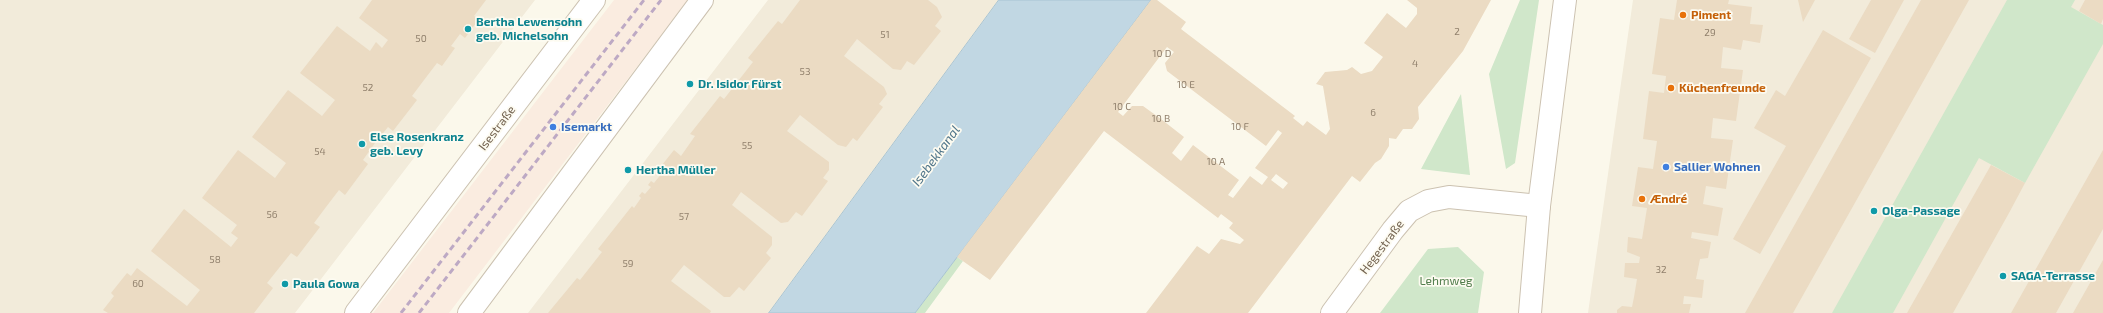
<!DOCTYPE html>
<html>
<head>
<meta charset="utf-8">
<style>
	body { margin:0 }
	canvas { display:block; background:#fbf8eb }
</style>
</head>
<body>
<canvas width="2103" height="313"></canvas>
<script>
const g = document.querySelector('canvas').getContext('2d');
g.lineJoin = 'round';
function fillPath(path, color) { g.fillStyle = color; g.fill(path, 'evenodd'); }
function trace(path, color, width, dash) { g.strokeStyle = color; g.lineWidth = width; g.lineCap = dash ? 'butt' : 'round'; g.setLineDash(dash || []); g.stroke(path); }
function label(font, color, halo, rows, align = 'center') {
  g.font = font + ' "Exo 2",sans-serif'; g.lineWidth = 3.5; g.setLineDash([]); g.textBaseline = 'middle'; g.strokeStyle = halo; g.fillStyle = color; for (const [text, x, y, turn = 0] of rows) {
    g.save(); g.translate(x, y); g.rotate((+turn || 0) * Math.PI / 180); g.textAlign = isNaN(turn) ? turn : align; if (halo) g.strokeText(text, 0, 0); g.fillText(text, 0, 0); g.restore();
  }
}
fillPath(new Path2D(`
	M0,0H535L295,313H0Z
	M768,0H999L769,313H528Z
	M1633,0H2103V313H1588Z`), '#f2ebda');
fillPath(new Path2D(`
	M614,0H688L449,313H373Z`), '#faece0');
fillPath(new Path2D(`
	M1520,0H1539L1515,163L1506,169L1489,74Z
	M2007,0H2075L2071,7L2103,25V44L2025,183L1979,158L1893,313H1832Z
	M1461,94L1470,175L1421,169Z
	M1458,247L1484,272L1478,313H1380L1428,249Z
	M957,257L963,261L925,313H915Z`), '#d0e7ca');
const water = new Path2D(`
	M999,0H1151L915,313H769Z`);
fillPath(water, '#c1d7e3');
trace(water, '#a8c4d3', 1);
fillPath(new Path2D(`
	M372,0H486L474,16L479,19L465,38L460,34L451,46L455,48L442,66L437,63L424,80L412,96L417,100L393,131L388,127L375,143L363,160L368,164L345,195L339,190L326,207L314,223L320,227L297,257L291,253L267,283L273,288L254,313H108L103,310L114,296L111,293L127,273L131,276L137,268L187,306L200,290L151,251L184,209L231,247L238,238L231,233L237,225L202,198L238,150L275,178L286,163L252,137L288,90L322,116L335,100L300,73L337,26L370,51L376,42L382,48L388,40L359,18Z
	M800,0H928L937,7L942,17L935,26L941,31L914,65L907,61L901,70L893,69L857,39L844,56L884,87L887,94L879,104L883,107L857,141L853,138L846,147L838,145L800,115L787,131L829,162V170L823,178L828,181L802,216L796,212L788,222L781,223L741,192L732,205L772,237V245L766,253L771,258L744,291L739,287L730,297H724L684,265L671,281L711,311L710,313H548L577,278L580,280L602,252L598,249L632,206L634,208L641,198L639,196L642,192L645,194L651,187L648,185L651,181L654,183L662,173L658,170L674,150L681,156L695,136L690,134L720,96L724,99L753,62L748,58L778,21L782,24Z
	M1151,0H1157L1186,22L1181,29L1295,116L1293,118L1303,126L1307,121L1326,135L1330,129L1323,86L1316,84L1325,72L1347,70L1352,67L1361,74L1372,71L1383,57L1364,43L1387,13L1406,28L1417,14V8L1407,0H1491L1463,51L1418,107L1419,119L1412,129H1403L1396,139L1389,138V146L1381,159L1375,163L1360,182L1352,176L1248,313H1146L1197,246L1209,254L1221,239L1240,244L1244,240L1229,228L1233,223L1221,214L1218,218L1104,131L990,280L957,257ZM1167,47L1174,52L1165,63L1167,71L1266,146L1278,130L1282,133L1255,168L1268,177L1262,185L1250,176L1233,198L1228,195L1239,180L1193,145L1181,161L1172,153L1184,137L1161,119L1143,106H1132L1123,116L1118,112ZM1276,174L1288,183L1283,189L1271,180Z
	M1677,0H1729L1728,4L1752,7L1750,24L1763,25L1760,43L1743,40L1741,50L1723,47L1721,68L1743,70L1736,121L1713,118L1711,138L1733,140L1726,189L1706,186L1703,204L1723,208L1718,236L1692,232L1691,238L1711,242L1708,258L1700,259L1696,279L1704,280L1702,298L1684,296L1683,304H1691L1689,313H1617V310L1622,306L1632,307L1634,297L1637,279L1624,277L1625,263H1639L1640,257L1627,252L1628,237L1642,239L1647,208L1632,206L1638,167L1653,169L1657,141L1643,139L1649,91L1664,93L1666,76L1652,74L1660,18L1674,20Z
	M1798,0H1815L1803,22Z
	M1871,0H1904L1875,53L1849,39Z
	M1921,0H1969L1793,313H1745Z
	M2085,0H2103V19L2101,24L2079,11Z
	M1823,30L1871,58L1760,254L1733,239L1786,146L1754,128L1776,90L1785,96Z
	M2103,150V229L2056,313H2011Z
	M1991,165L2025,183L2009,213L1953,313H1907Z
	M2103,260V313H2073L2086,290Z`), '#ebdbc3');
const minor = new Path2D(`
	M356,313L594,0
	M469,313L702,0
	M1332,313L1393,230L1409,211L1428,201L1449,197L1539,206`);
const tertiary = new Path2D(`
	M1530,313L1539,206L1565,0`);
trace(minor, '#ccc2b1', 24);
trace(tertiary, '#ccc2b1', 24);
trace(minor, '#fff', 22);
trace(tertiary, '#fff', 22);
trace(new Path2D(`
	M401,313L644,0
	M419,313L661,0`), '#bda9c4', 3, [6, 4]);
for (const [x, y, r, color] of [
	[1683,15,4,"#e8710a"],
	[468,29,4,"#0f9aa8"],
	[690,84,4,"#0f9aa8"],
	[1671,88,4,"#e8710a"],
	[553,127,4,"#3f7fe0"],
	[362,144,4,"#0f9aa8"],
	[1666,167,4,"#3f7fe0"],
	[628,170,4,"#0f9aa8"],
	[1642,199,4,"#e8710a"],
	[1874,211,4,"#0f9aa8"],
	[2003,276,4,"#0f9aa8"],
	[285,284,4,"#0f9aa8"]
]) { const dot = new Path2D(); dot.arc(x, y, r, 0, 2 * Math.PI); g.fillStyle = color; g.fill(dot); trace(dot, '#fdfbf1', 1.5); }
label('10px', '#91816d', null, [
	["2",1457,32],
	["29",1710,33],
	["51",885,35],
	["50",421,39],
	["10 D",1162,54],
	["4",1415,64],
	["53",805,72],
	["10 E",1186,85],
	["52",368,88],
	["10 C",1122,107],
	["6",1373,113],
	["10 B",1161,119],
	["10 F",1240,127],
	["55",747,146],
	["54",320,152],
	["10 A",1216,162],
	["56",272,215],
	["57",684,217],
	["58",215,260],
	["59",628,264],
	["32",1661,270],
	["60",138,284]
]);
label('bold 12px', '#c56008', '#fdfbf1', [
	["Piment",1691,15],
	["Küchenfreunde",1679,88],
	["Ændré",1650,199]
], 'left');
label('bold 12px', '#0d838f', '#fdfbf1', [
	["Bertha Lewensohn",476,22],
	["geb. Michelsohn",476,36],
	["Dr. Isidor Fürst",698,84],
	["Else Rosenkranz",370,137],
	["geb. Levy",370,151],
	["Hertha Müller",636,170],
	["Olga-Passage",1882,211],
	["SAGA-Terrasse",2011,276],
	["Paula Gowa",293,284]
], 'left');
label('bold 12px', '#366cbe', '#fdfbf1', [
	["Isemarkt",561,127],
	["Sallier Wohnen",1674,167]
], 'left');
label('12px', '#736350', '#fdfbf1', [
	["Isestraße",497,128,-53],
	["Hegestraße",1382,247,-53]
]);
label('12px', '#517d4c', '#fdfbf1', [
	["Lehmweg",1446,281]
]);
label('italic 13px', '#4f758a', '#fdfbf1', [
	["Isebekkanal",936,156,-54]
]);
</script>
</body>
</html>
